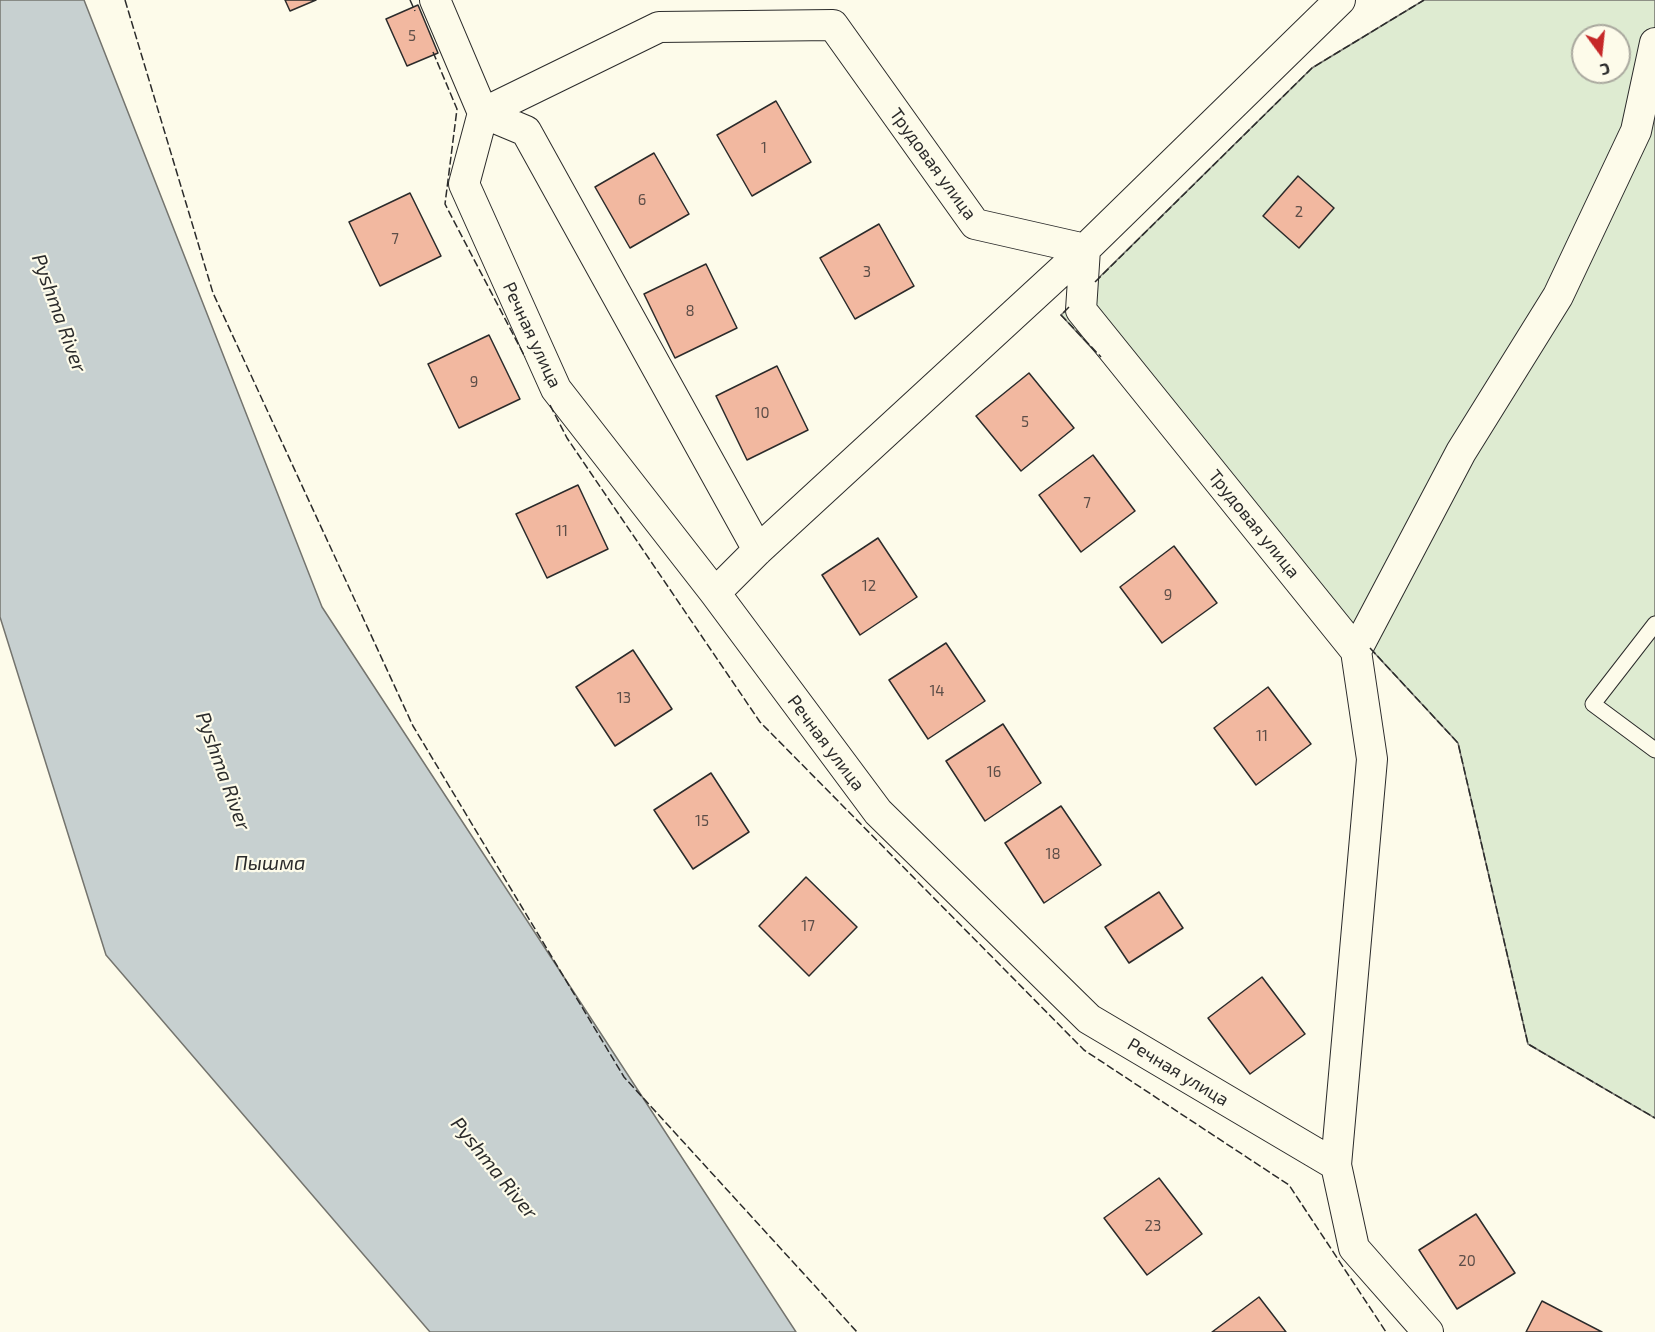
<!DOCTYPE html>
<html>
<head>
<meta charset="utf-8">
<style>
	body { margin:0 }
	#map { position:relative; width:1655px; height:1332px; overflow:hidden; background:#fdfbea; font-family:"Exo 2",sans-serif }
	canvas { display:block }
	.north { position:absolute; left:1571px; top:24px; width:60px; height:60px; box-sizing:border-box; background:#fdfbea; border:2px solid #a9a89e; border-radius:50%; rotate:165deg; font-size:16px; font-weight:700; line-height:24px; text-align:center; color:#2b2b2b }
	.north::after { content:''; display:block; margin:auto; width:21px; height:27px; background:#c62828; clip-path:polygon(50% 0,100% 100%,50% 72%,0 100%) }
</style>
</head>
<body>
<div id="map">
<canvas width="1655" height="1332"></canvas>
<div class="north">С</div>
</div>
<script>
const g = document.querySelector('canvas').getContext('2d');
g.lineJoin = 'round';
function fillPath(path, color) { g.fillStyle = color; g.fill(path, 'evenodd'); }
function trace(path, color, width, dash) { g.strokeStyle = color; g.lineWidth = width; g.lineCap = dash ? 'butt' : 'round'; g.setLineDash(dash || []); g.stroke(path); }
function label(font, color, halo, rows, align = 'center') {
  g.font = font + ' "Exo 2",sans-serif'; g.lineWidth = 4.5; g.setLineDash([]); g.textBaseline = 'middle'; g.strokeStyle = halo; g.fillStyle = color; for (const [text, x, y, turn = 0] of rows) {
    g.save(); g.translate(x, y); g.rotate((+turn || 0) * Math.PI / 180); g.textAlign = isNaN(turn) ? turn : align; if (halo) g.strokeText(text, 0, 0); g.fillText(text, 0, 0); g.restore();
  }
}
const green = new Path2D(`
	M1424,0H1655V1118L1528,1044L1458,743L1061,315L1312,68ZM1583,36H1619V72H1583Z`);
fillPath(green, '#deebd1');
trace(green, '#74746e', 1.5);
const water = new Path2D(`
	M0,0H84L322,607L796,1332H430L106,955L0,617Z`);
fillPath(water, '#c7d0d0');
trace(water, '#74746e', 1.5);
const building = new Path2D(`
	M285,0H316L290,11Z
	M418,5L438,53L407,66L386,19Z
	M776,101L811,162L752,196L717,135Z
	M654,153L689,214L630,248L595,187Z
	M1298,176L1334,208L1299,248L1263,216Z
	M410,193L441,256L380,286L349,222Z
	M879,224L914,286L855,319L820,258Z
	M706,264L737,328L675,358L644,294Z
	M489,335L520,399L459,428L428,364Z
	M777,366L808,430L747,460L716,396Z
	M1029,373L1074,428L1021,471L976,416Z
	M1093,455L1135,511L1081,552L1039,495Z
	M578,485L608,549L547,578L516,514Z
	M878,538L917,597L860,635L822,575Z
	M1174,546L1217,603L1162,643L1120,587Z
	M946,643L985,701L928,739L889,680Z
	M633,650L672,709L615,746L576,687Z
	M1268,687L1311,744L1256,785L1214,728Z
	M1003,724L1041,783L985,821L946,761Z
	M711,773L749,832L693,869L654,810Z
	M1061,806L1101,865L1044,903L1005,843Z
	M806,877L857,927L809,976L759,926Z
	M1159,892L1183,928L1129,963L1105,927Z
	M1262,977L1305,1034L1250,1074L1208,1018Z
	M1159,1178L1202,1234L1147,1275L1104,1218Z
	M1476,1214L1515,1273L1457,1309L1419,1250Z
	M1259,1297L1286,1332H1212Z
	M1542,1301L1602,1332H1526Z`);
fillPath(building, '#f2b8a0');
trace(building, '#2b2b2b', 1.5);
const service = new Path2D(`
	M1655,624L1593,704L1655,750`);
const minor = new Path2D(`
	M435,0L483,113L464,184L556,389L715,593L878,812L1089,1019L1336,1165L1354,1248L1428,1332
	M483,113L659,27L833,25L975,224L1085,249L1081,310L1356,651
	M483,113L526,131L758,550
	M715,593L758,550L1085,249L1340,0
	M1336,1165L1372,759L1356,651L1461,452L1558,296L1636,131L1655,43`);
trace(service, '#2b2b2b', 17);
trace(minor, '#2b2b2b', 32);
trace(service, '#fdfbea', 15);
trace(minor, '#fdfbea', 30);
trace(new Path2D(`
	M125,0L213,293L413,726L624,1077L857,1332
	M410,0L415,11
	M433,52L457,109L445,204L525,357
	M1095,282L1312,68L1424,0
	M1069,307L1061,315L1101,357
	M550,405L567,438L760,722L1084,1050L1289,1185L1386,1332
	M1370,648L1458,743L1528,1044L1655,1118`), '#2b2b2b', 1.5, [8, 3]);
label('15px', '#5d4e48', null, [
	["5",412,36],
	["1",764,148],
	["6",642,200],
	["2",1299,212],
	["7",395,239],
	["3",867,272],
	["8",690,311],
	["9",474,382],
	["10",762,413],
	["5",1025,422],
	["7",1087,503],
	["11",562,531],
	["12",869,586],
	["9",1168,595],
	["14",937,691],
	["13",624,698],
	["11",1262,736],
	["16",994,772],
	["15",702,821],
	["18",1053,854],
	["17",808,926],
	["23",1153,1226],
	["20",1467,1261]
]);
label('18px', '#2b2b2b', '#fdfbea', [
	["Трудовая улица",933,164,54],
	["Речная улица",532,335,65],
	["Трудовая улица",1254,524,51],
	["Речная улица",826,743,53],
	["Речная улица",1178,1072,31]
]);
label('italic 20px', '#2b2b2b', '#fdfbea', [
	["Pyshma River",59,313,70],
	["Pyshma River",223,771,70],
	["Пышма",270,863],
	["Pyshma River",494,1168,51]
]);
</script>
</body>
</html>
